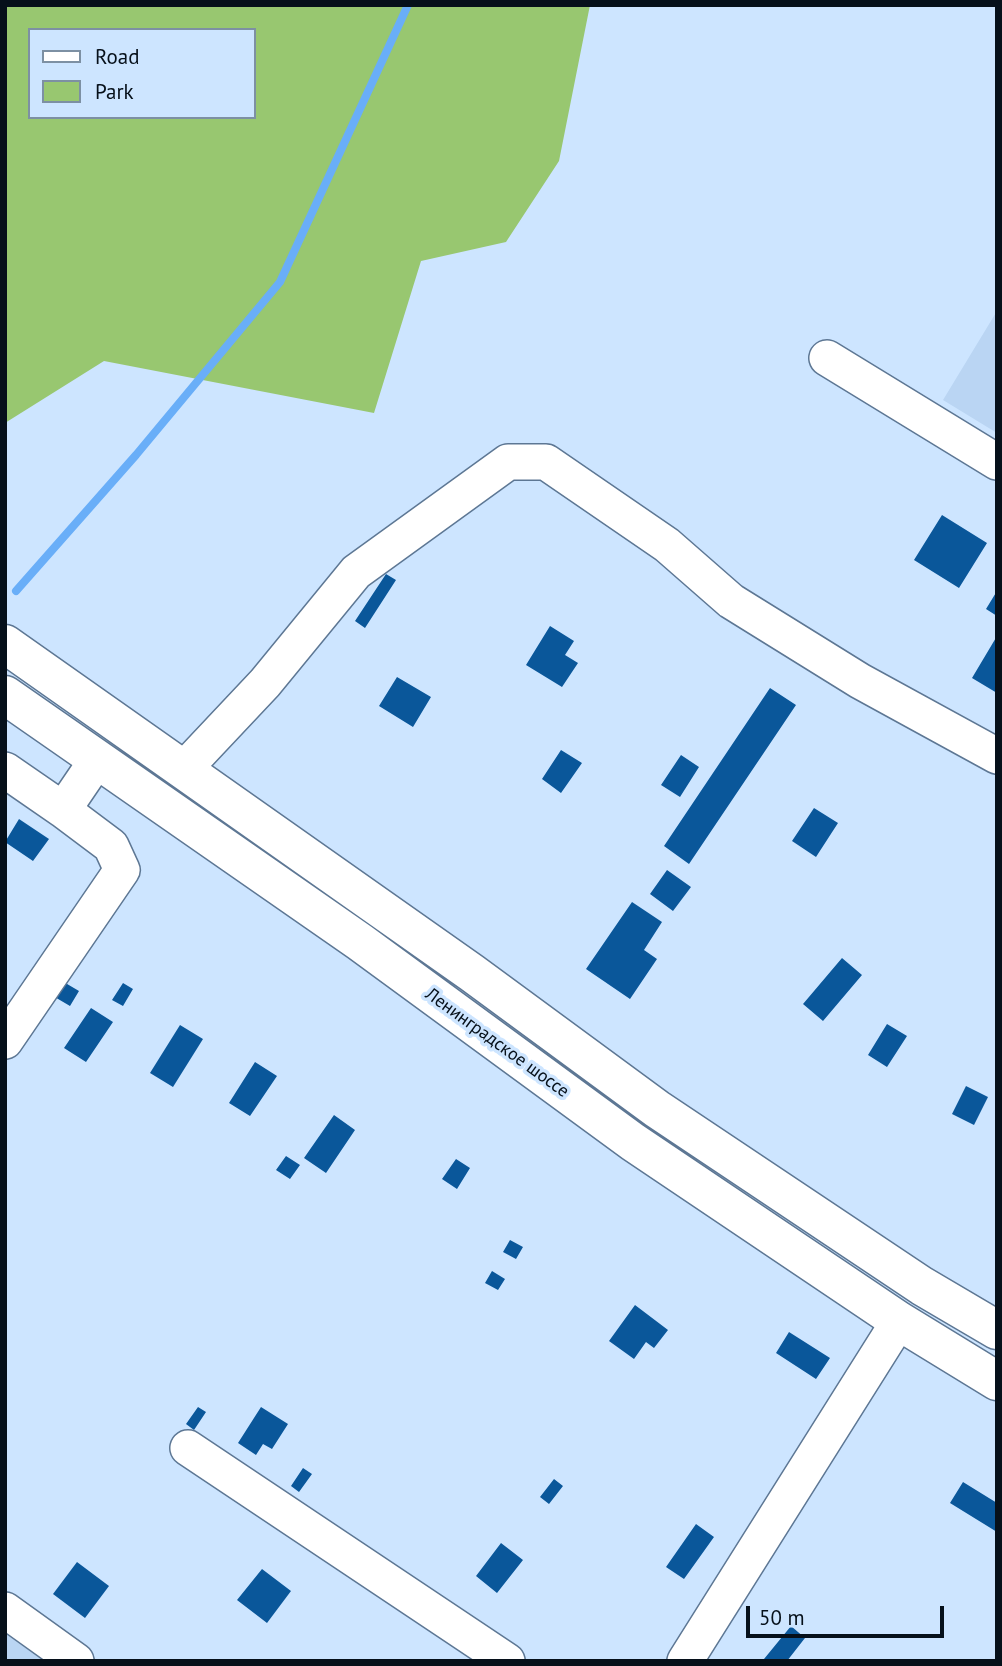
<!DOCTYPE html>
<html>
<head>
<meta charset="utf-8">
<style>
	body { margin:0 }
	#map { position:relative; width:1002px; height:1666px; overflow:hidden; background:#cde5ff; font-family:"PT Sans",sans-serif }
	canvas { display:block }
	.frame { position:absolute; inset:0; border:7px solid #06101a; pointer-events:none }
	.legend { position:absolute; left:28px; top:28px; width:228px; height:91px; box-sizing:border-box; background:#cde5ff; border:2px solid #7d90a3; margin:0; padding:9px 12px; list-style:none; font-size:21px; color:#06101a }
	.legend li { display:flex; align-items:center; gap:14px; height:35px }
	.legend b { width:35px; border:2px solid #7d90a3 }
	.scale { position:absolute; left:746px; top:1606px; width:198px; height:32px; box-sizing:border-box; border:4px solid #06101a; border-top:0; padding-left:9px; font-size:21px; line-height:24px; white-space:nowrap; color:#06101a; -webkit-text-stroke:5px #cde5ff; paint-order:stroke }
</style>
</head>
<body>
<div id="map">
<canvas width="1002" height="1666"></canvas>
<div class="frame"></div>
<ul class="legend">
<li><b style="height:9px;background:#fff"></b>Road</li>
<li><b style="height:19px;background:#98c770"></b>Park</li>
</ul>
<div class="scale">50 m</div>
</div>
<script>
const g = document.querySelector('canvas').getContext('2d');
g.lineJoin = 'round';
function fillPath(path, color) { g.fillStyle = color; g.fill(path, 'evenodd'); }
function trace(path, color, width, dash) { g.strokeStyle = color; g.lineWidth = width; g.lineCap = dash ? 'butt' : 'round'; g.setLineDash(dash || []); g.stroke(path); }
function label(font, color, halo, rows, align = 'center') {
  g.font = font + ' "PT Sans",sans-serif'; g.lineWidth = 7; g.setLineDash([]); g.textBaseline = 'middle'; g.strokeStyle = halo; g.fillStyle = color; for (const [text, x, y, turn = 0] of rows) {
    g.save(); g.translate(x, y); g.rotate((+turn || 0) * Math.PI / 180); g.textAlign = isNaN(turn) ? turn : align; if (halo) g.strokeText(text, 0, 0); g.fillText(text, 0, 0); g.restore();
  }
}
fillPath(new Path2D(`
	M997,311V433L943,400Z
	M5,1596L95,1661H5Z`), '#bad5f3');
fillPath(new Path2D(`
	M5,5H590L559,161L506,242L421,261L374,413L104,361L5,423ZM30,30H254V117H30Z`), '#98c770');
trace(new Path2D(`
	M16,591L136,455L280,282L408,5`), '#69aef8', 8);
fillPath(new Path2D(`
	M942,515L987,543L959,588L914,560Z
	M386,574L396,580L365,628L355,621Z
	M997,591V616L986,609Z
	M550,626L574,641L565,655L578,663L562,687L526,665Z
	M997,636V693L972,678Z
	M397,677L431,697L413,727L379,706Z
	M770,688L796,705L689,864L664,846Z
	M561,750L582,763L561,793L542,779Z
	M681,755L699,767L680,797L661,785Z
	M814,808L838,823L816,857L792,841Z
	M19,819L49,839L33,861L5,842Z
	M667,870L691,887L673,911L650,894Z
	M632,902L662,922L644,950L657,959L630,999L586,969Z
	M842,958L862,975L823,1021L803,1004Z
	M62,981L79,991L70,1006L53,996Z
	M123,983L133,989L123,1006L112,1000Z
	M91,1008L113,1022L86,1062L64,1048Z
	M887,1024L907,1036L887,1067L868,1055Z
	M180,1025L203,1039L173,1087L150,1073Z
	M255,1062L277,1076L250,1116L229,1103Z
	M966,1086L988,1097L974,1125L952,1114Z
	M334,1115L355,1130L326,1173L304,1158Z
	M286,1156L300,1165L290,1179L276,1170Z
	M456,1159L470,1168L457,1189L442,1179Z
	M510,1240L523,1247L516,1259L503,1252Z
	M492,1271L505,1279L498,1290L485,1283Z
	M635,1305L668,1330L654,1348L646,1342L634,1359L609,1341Z
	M789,1332L830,1358L816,1379L776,1353Z
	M198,1407L206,1412L194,1430L186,1424Z
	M261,1407L288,1424L272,1449L263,1444L256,1455L238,1443Z
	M303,1468L312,1474L299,1492L291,1486Z
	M554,1479L563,1486L549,1504L540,1497Z
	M963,1482L997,1503V1532L950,1503Z
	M696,1524L714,1537L684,1579L666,1567Z
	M501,1543L523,1560L497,1593L476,1576Z
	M77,1562L109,1586L85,1618L53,1594Z
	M262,1569L291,1591L267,1623L237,1600Z
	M791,1626L805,1638L787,1661H766L764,1659Z`), '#0a579a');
const minor = new Path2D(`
	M827,358L997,462
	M184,769L265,683L356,572L508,462H546L667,545L731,601L860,681L997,756
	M5,770L63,810
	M5,1041L122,870L111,846L63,810L97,760
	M188,1448L507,1661
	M5,1610L76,1661
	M685,1661L899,1321`);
const highway = new Path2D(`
	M5,644L472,973L657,1109L922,1286L997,1330
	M5,695L360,942L633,1142L899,1321L997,1381`);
trace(minor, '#5d7794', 38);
trace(highway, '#5d7794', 41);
trace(minor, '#fff', 35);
trace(highway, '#fff', 38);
label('18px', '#06101a', '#cde5ff', [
	["Ленинградское шоссе",497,1043,36]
]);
</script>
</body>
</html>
